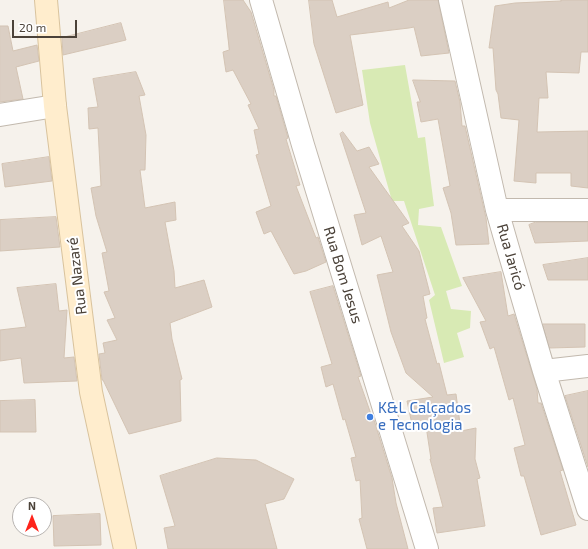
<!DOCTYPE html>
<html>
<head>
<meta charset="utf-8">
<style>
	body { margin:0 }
	#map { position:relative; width:588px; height:549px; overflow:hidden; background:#f6f2ec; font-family:"Exo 2",sans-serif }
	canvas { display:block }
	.north { position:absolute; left:12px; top:497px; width:40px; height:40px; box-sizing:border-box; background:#fff; border:1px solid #b7b3b0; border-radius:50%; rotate:0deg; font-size:11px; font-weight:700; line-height:16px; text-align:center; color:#4b4239 }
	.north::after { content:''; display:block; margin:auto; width:14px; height:18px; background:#fe241b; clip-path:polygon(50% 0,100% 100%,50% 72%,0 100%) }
	.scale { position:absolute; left:12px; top:20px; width:65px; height:18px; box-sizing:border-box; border:2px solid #4b4239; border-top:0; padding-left:5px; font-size:12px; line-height:14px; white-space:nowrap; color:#4b4239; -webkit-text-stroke:3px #fff; paint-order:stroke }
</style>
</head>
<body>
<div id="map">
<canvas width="588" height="549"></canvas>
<div class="north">N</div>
<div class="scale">20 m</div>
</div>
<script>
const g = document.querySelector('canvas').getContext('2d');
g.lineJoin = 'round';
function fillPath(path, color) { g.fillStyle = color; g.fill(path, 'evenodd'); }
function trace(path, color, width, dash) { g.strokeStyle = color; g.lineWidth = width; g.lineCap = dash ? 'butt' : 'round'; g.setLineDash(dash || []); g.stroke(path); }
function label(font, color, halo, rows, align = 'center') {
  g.font = font + ' "Exo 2",sans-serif'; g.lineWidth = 4; g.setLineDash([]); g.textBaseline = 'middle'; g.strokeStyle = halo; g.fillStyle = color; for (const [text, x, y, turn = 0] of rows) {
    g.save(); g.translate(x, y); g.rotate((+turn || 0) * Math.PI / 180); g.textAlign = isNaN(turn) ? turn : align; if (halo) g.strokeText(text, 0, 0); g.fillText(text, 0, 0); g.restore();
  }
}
fillPath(new Path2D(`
	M405,65L418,138L425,137L434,206L419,209L418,225L441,227L462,286L446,291L451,309L471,311L470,328L457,333L464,357L444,363L429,300L435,295L404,201H392L370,123L362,70Z`), '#d8eab4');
const building = new Path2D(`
	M224,0H243L251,12L274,90V96H276L288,138L286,139L300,185L296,186L316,238L318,237L326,262L306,271L294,274L271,231L264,234L256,212L271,206L256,155L259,154L254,130L259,129L248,105L251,104L233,70L226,72L223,52L229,50Z
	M309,0H332L337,17L388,2L389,8L409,0H438L449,53L421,56L414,27L409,28L350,35L363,105L336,113L314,44Z
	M561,0H588V52H581L579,73L546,72L548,98H539L537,132L588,131V188L571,186V173H536V183L514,181L519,120L501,118L498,94L496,90L493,48H489L495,6L515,3L561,1Z
	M121,23L126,40L63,55L62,38Z
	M0,26H8L13,51L37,45L39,61L16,67L23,99L0,102Z
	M136,72L145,95L139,96L146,135L145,170H140L145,208L175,202L176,220L165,222L174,271L175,288L204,280L212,307L170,323L172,339L182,379L180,380L181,421L129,434L103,380H102L99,354L105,353L103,343L117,340L107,320L115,318L104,292L109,291L102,253L107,252L96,216L91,188L101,186L98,128L89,129L88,108L98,107L93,79Z
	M413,80L455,81L460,102L462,126H465L486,218L489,244L456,245L451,213L443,188L450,186L438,119L421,122L417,102H420Z
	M343,132L357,151L369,147L379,164L369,167L409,223L402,226L419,251L430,294L423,296L427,318L425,319L437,364L439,363L447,395L456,394L461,431L476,428L475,459L480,478L477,479L485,526L437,533L433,508L443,507L430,459H431L426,426L413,429L407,401L433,397L406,373L391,332L377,275L393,272L381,236L362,245L354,215L366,213L340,134Z
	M49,157L52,181L5,187L2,164Z
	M56,217L60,247L0,251V220Z
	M536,222H588V241L535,243L529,225Z
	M588,258V280H548L543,265Z
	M501,272L508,316L514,314L537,389L538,403H541L563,470L560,471L576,525L541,535L524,476H521L514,448L525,445L513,398L509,400L494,347L490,349L480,322L486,321L463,278Z
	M56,284L59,311L67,310L64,358L74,357L77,381L24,383L21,358L0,361V330L26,327L17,288Z
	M333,286L361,376L358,377L373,420H374L392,478L396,503L408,549H367L359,519L362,518L360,480L356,481L351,458L356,457L345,419L343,420L333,384L326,387L321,367L332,364L310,292Z
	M543,324H585V347L550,348Z
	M588,391V467L565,396Z
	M35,400L36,432H0V401Z
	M217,458L256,460L294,479L284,499L265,504L277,549H168L164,528L175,526L160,476Z
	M100,514L101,545L54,546L53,516Z`);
fillPath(building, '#dbcfc4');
trace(building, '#d3c3b3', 1);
const street = new Path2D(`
	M261,0L303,145L427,549
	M450,0L497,210L507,245L544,371L588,509
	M0,115L55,106
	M497,210H588
	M544,371L588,366`);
const secondary = new Path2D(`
	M46,0L55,106L91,392L125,549`);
trace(street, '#c2b9ae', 24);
trace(secondary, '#d9c39d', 24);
trace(street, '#fff', 22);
trace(secondary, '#ffedcd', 22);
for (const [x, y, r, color] of [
	[370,417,4,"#3f7fe0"]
]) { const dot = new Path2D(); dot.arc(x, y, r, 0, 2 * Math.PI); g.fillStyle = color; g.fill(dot); trace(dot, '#fff', 1.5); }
label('15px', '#4b4239', '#fff', [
	["Rua Jaricó",511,257,74],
	["Rua Bom Jesus",343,275,73],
	["Rua Nazaré",77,276,-97]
]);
label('15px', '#366cbe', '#fff', [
	["K&L Calçados",378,408],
	["e Tecnologia",378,425]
], 'left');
</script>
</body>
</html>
